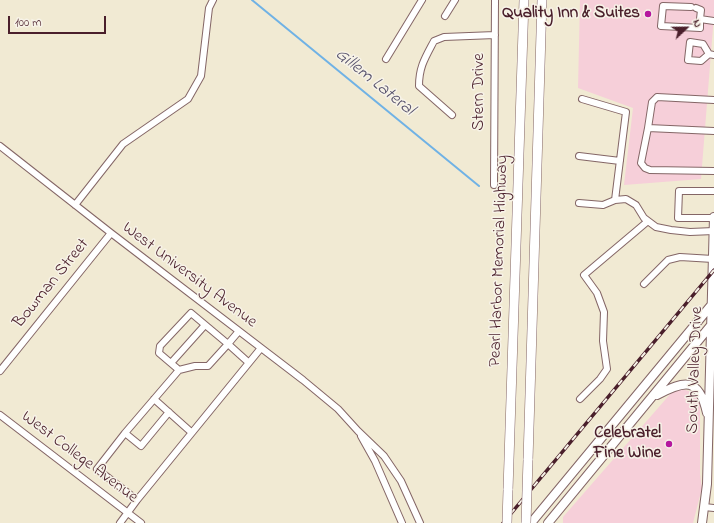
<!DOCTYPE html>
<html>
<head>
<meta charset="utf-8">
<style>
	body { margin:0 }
	#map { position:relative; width:714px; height:523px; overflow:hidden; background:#f1ead3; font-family:"Indie Flower",sans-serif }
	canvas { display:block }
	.north { position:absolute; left:666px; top:8px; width:40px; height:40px; -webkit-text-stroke:3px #f7f3e8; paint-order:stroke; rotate:68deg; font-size:11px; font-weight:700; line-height:16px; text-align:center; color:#4a1f2b }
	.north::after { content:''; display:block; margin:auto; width:14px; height:18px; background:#4a1f2b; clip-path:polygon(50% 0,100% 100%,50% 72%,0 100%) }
	.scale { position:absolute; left:8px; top:16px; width:98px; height:18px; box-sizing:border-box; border:2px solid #4a1f2b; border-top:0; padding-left:5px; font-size:12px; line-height:14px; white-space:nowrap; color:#4a1f2b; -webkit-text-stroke:3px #f7f3e8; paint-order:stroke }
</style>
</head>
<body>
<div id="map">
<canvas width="714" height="523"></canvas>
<div class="north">N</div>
<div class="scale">100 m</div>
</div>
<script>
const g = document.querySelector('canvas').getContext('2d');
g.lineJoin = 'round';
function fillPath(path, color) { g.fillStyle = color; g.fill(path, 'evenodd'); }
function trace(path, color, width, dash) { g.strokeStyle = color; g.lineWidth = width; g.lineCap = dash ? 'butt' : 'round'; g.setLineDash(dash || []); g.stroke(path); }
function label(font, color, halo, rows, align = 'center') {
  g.font = font + ' "Indie Flower",sans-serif'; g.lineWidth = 3; g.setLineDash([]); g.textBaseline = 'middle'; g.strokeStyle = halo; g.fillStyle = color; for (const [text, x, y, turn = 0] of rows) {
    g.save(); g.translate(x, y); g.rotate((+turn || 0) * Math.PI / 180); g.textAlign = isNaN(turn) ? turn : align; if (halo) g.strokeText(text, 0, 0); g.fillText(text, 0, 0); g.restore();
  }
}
fillPath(new Path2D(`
	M580,0H714V15L701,179L624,185L633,108L578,88Z
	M682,389L692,392L700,398V474L702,488L693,523H563V517L672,392Z`), '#f6cfd9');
trace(new Path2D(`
	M252,0L479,186`), '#70b2e5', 2);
const minor = new Path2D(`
	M691,7L663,6L661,26L700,28V19L714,21
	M696,8L701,10L700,19
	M445,16L455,0
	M709,54L703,44L690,42L688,60L701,61L709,54L714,55
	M386,59L422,0
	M582,99L626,112L615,200
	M452,115L419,86C419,67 425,58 434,41L444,37L495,35
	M648,128L652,102L657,97L714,100
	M714,131L648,128L641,163L645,168L650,170L714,171
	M0,146L111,233L303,380L338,409L358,431L384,456L401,481L420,523
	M579,156L620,161
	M494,185L495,0
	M579,203L603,205L615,200L626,199L636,205L644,218L656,227L671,230L690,232L714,231
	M75,205L123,144L188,99L201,76L209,8L213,0
	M714,218H678L679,191H714
	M644,284L668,260L680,257L713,259
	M171,363L205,325
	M179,370L195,366H208L228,344L248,362
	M0,371L111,233
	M154,399L191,432
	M580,399L600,379L607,369L603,341L604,312L597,293L584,275L648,221
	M0,415L141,523
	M125,433L141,446L169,412
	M361,436L375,461L402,523
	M137,500L97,469L125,433L179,370L159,353L160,346L191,313L228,344L239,331
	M704,507L714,508
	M120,523L137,500L261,348`);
const major = new Path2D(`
	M657,395C685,380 699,377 707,413
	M531,523L713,303
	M548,523L712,324
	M702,523L707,484L714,217`);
const highway = new Path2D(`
	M528,460L542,0
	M508,490L524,0`);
trace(minor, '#846666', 8);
trace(major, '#846666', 10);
trace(highway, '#846666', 10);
trace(minor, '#fff', 6);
trace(major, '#fff', 8);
trace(highway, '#fff', 9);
const rail = new Path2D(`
	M503,523L714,270`);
trace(rail, '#4a1f2b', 3.5);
trace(rail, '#f7f3e8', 2, [6]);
const highwayBridge = new Path2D(`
	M507,523L508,490
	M526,523L528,460`);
trace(highwayBridge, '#846666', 10, []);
trace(highwayBridge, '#fff', 9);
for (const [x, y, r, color] of [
	[648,14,4,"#b5179e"],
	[669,444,4,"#b5179e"]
]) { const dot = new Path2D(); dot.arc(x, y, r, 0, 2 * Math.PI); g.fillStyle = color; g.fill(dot); trace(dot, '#f7f3e8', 1.5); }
label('bold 17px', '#4a1f2b', '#f7f3e8', [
	["Quality Inn & Suites",640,14],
	["Celebrate!",661,434],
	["Fine Wine",661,454]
], 'right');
label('17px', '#4a1f2b', '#f7f3e8', [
	["Stern Drive",480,92,-90],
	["Pearl Harbor Memorial Highway",500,261,-88],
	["West University Avenue",189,276,37],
	["Bowman Street",52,284,-51],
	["South Valley Drive",696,370,-88],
	["West College Avenue",79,458,37]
]);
label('italic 18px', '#57526c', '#f7f3e8', [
	["Gillem Lateral",374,83,39]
]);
</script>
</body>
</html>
